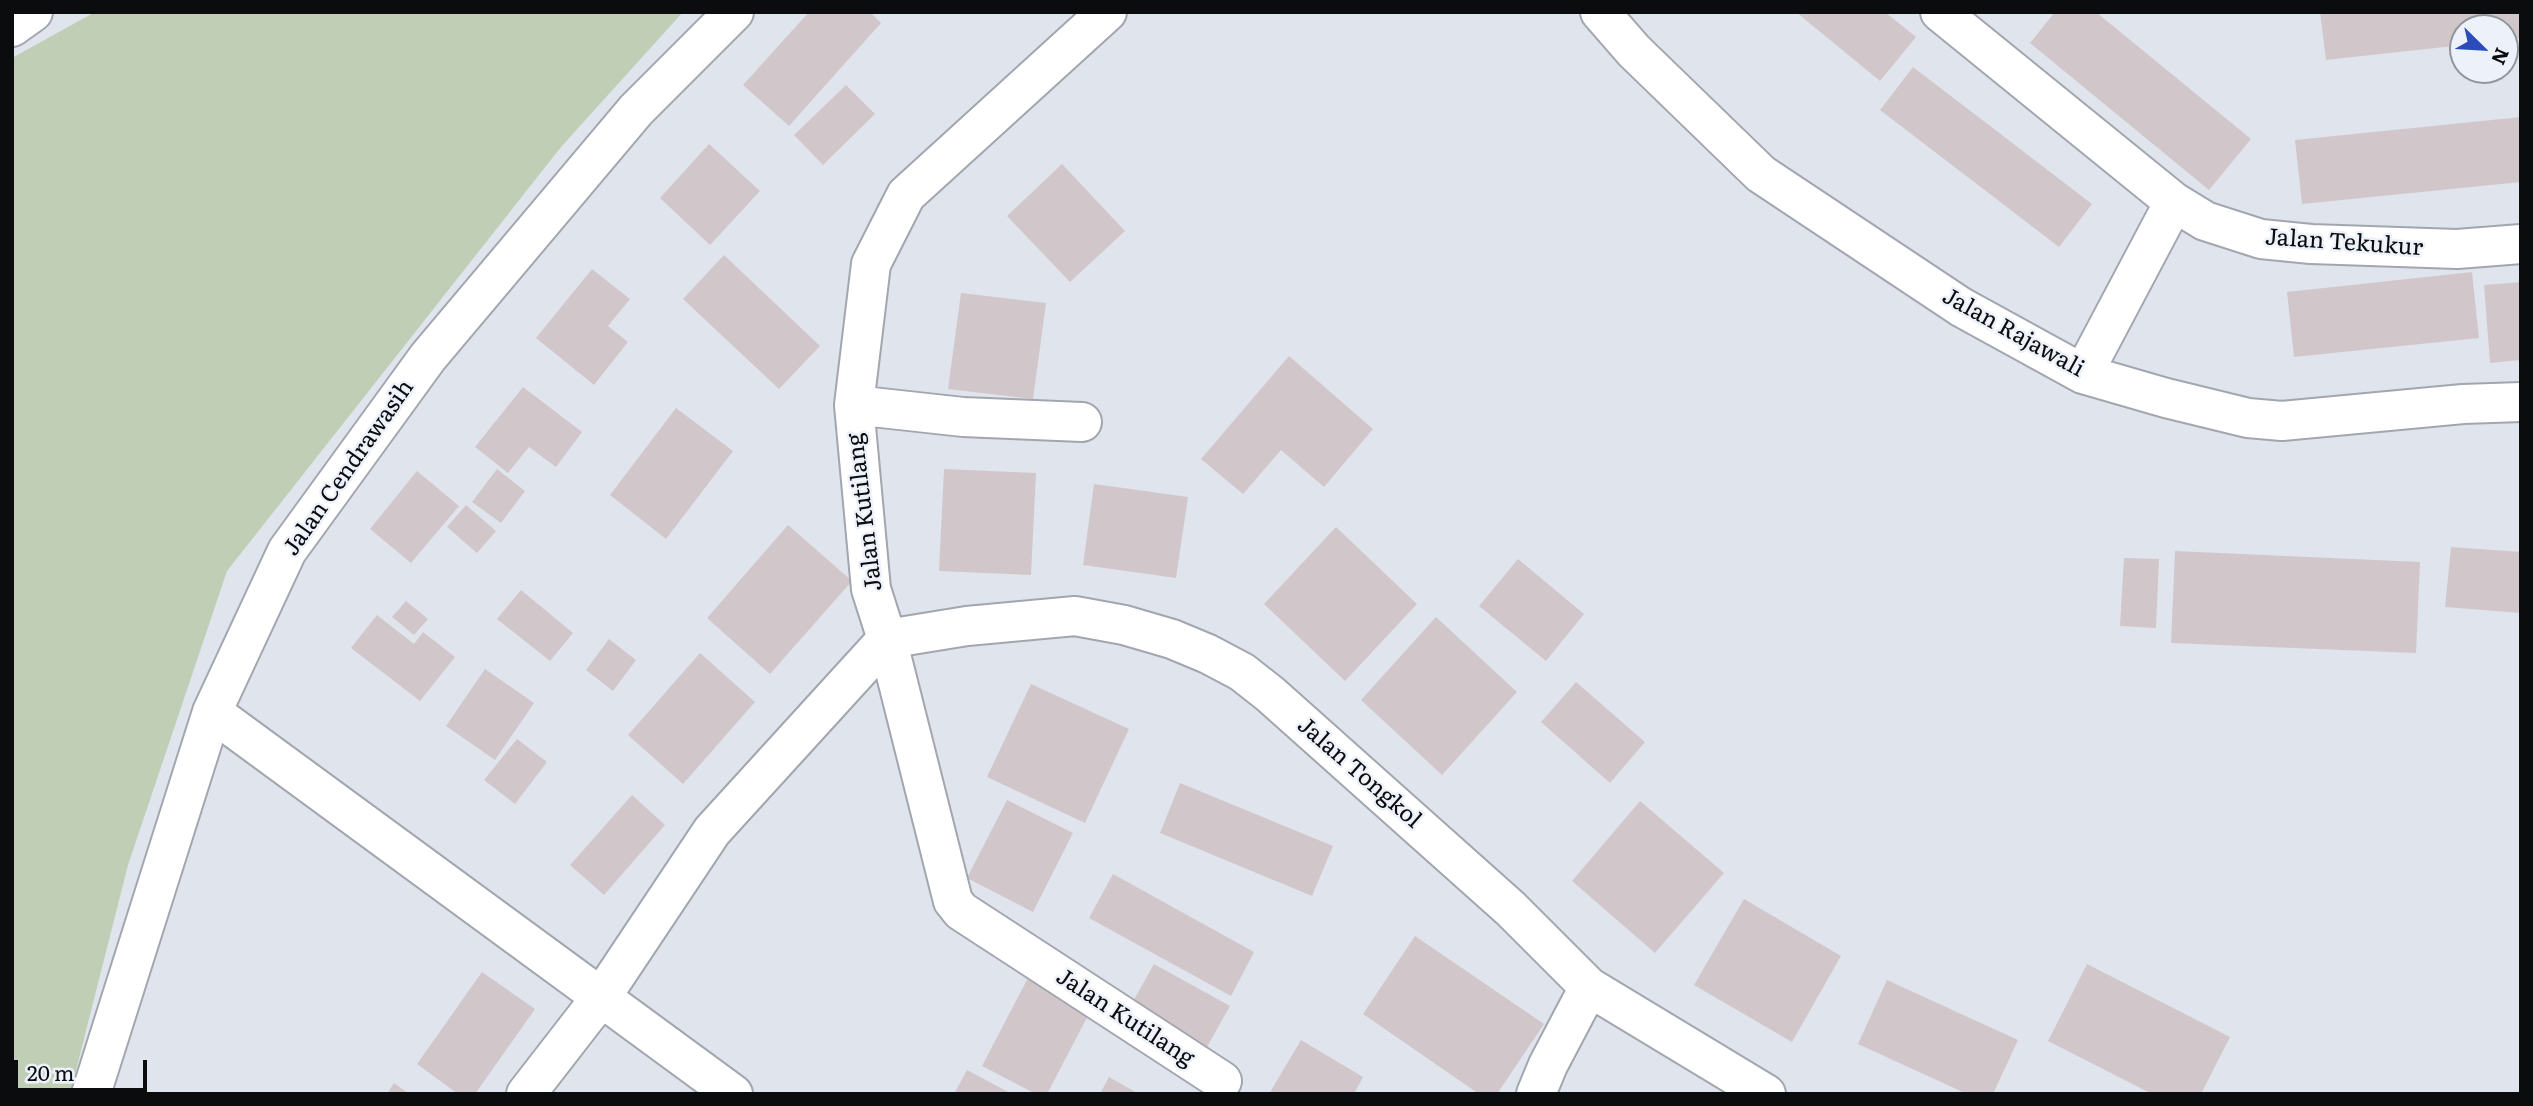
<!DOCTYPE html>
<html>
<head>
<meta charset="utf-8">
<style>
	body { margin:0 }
	#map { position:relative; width:2533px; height:1106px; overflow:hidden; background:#e0e4ed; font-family:Literata,serif }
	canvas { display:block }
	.frame { position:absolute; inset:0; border:14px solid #0a0c0e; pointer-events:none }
	.north { position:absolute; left:2449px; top:14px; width:70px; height:70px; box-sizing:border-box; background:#edf2fa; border:2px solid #92969c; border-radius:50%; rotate:114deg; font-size:19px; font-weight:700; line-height:28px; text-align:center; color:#0a0c0e }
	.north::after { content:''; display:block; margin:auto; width:24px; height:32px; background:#2c4cbc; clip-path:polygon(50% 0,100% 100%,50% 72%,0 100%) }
	.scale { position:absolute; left:14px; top:1060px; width:133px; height:32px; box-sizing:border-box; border:4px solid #0a0c0e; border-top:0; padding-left:9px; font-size:21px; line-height:24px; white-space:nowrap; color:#0a0c0e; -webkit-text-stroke:5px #edf2fa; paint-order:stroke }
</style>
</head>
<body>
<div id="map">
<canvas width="2533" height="1106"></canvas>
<div class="frame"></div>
<div class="north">N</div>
<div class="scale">20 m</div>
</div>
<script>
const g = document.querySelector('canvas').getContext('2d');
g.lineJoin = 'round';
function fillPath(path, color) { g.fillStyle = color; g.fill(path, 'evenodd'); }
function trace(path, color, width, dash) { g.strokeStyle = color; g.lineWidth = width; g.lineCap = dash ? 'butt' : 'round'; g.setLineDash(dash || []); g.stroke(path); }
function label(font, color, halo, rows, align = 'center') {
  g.font = font + ' Literata,serif'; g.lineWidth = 5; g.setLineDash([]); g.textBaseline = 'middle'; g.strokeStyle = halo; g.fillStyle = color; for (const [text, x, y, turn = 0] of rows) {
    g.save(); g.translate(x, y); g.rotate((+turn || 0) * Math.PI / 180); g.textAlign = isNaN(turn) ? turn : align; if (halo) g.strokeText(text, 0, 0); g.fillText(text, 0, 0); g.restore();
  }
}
fillPath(new Path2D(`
	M95,12H683L561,147L227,571L128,865L70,1094H12V58Z`), '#c0ceb6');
fillPath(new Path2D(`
	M809,12H870L881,23L789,126L743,85Z
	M1796,12H1885L1916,37L1880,81Z
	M2055,12H2096L2251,139L2209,190L2030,43Z
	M2320,12H2521V38L2505,40V28H2463V45L2326,60Z
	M1913,67L2092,204L2059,247L1880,110Z
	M846,85L875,114L823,165L794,135Z
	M2521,117V182L2302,204L2295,140Z
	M709,144L760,191L710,245L660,198Z
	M1062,164L1125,231L1070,282L1007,216Z
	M724,255L820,346L779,389L683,299Z
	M592,269L630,299L608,326L628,342L594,385L536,338Z
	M2472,272L2479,338L2294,357L2287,292Z
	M2521,282V360L2490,363L2484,285Z
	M961,293L1046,303L1033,399L948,389Z
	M1289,356L1373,429L1324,487L1281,450L1243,494L1201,459Z
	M523,387L582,432L556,467L529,447L508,473L475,447Z
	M676,408L733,451L666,539L610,495Z
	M497,469L525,491L501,523L472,502Z
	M944,469L1036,473L1031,575L939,571Z
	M417,471L459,506L411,563L370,529Z
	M1094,484L1188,497L1176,578L1083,565Z
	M466,505L496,531L477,553L447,527Z
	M788,525L852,581L770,674L707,618Z
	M1336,527L1417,604L1345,681L1264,604Z
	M2451,547L2521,552V613L2445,607Z
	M2175,551L2420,562L2416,653L2171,643Z
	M2124,558L2159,559L2156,628L2120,626Z
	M1518,559L1584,614L1546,661L1479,606Z
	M521,590L573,633L550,661L497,619Z
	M406,601L428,619L414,635L392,617Z
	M377,615L414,644L423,632L455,657L420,701L351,648Z
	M1436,617L1517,692L1442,775L1361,700Z
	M609,639L636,660L613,691L586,670Z
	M700,653L755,702L683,784L628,735Z
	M485,669L534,703L495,760L446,726Z
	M1576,682L1645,742L1610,783L1541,722Z
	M1031,684L1129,729L1085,823L987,777Z
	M517,739L547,762L515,804L484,780Z
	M1180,783L1333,846L1312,896L1160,833Z
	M632,795L665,825L604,895L570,865Z
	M1007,800L1073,833L1033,912L967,878Z
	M1640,801L1724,873L1655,953L1572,881Z
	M1113,874L1254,952L1231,996L1089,918Z
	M1744,899L1841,956L1792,1042L1694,985Z
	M1415,936L1544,1024L1497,1094H1479L1363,1014Z
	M1154,964L1230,1006L1203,1054L1127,1012Z
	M2087,964L2230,1037L2201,1094H2152L2048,1041Z
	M482,972L535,1009L475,1094H458L417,1064Z
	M1030,974L1093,1006L1047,1094H1036L982,1066Z
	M1887,980L2018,1040L1993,1094H1967L1858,1044Z
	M1301,1040L1363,1077L1354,1094H1269Z
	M967,1070L1012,1094H954Z
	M1109,1077L1139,1094H1100Z
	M394,1083L409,1094H387Z`), '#d1c7cb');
const minor = new Path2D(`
	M1107,12L906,195L871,264L854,405L871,589L887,639L953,901L961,911L1222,1081
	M1600,12L1634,51L1761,174L1961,307L2083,374L2166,398L2248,418L2282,421L2463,404L2521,402
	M1940,12L2174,202L2205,221L2261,239L2311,244L2457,249L2521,244
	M12,27L33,12
	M2083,374L2174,202
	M854,405L963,417L1082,422
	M887,639L967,626L1075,616L1124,625L1172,639L1208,654L1242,672L1270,694L1511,909L1589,987L1766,1094
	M212,712L733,1094
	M91,1094L212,712L287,551L428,357L636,110L734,12
	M526,1094L602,996L712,831L887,639
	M1536,1094L1548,1065L1589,987`);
trace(minor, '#a2a6ae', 42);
trace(minor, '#fff', 38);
label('23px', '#0a0c0e', '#edf2fa', [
	["Jalan Tekukur",2344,243,4],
	["Jalan Rajawali",2013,333,29],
	["Jalan Cendrawasih",349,468,-55],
	["Jalan Kutilang",865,512,-97],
	["Jalan Tongkol",1359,773,41],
	["Jalan Kutilang",1125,1018,33]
]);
</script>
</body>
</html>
